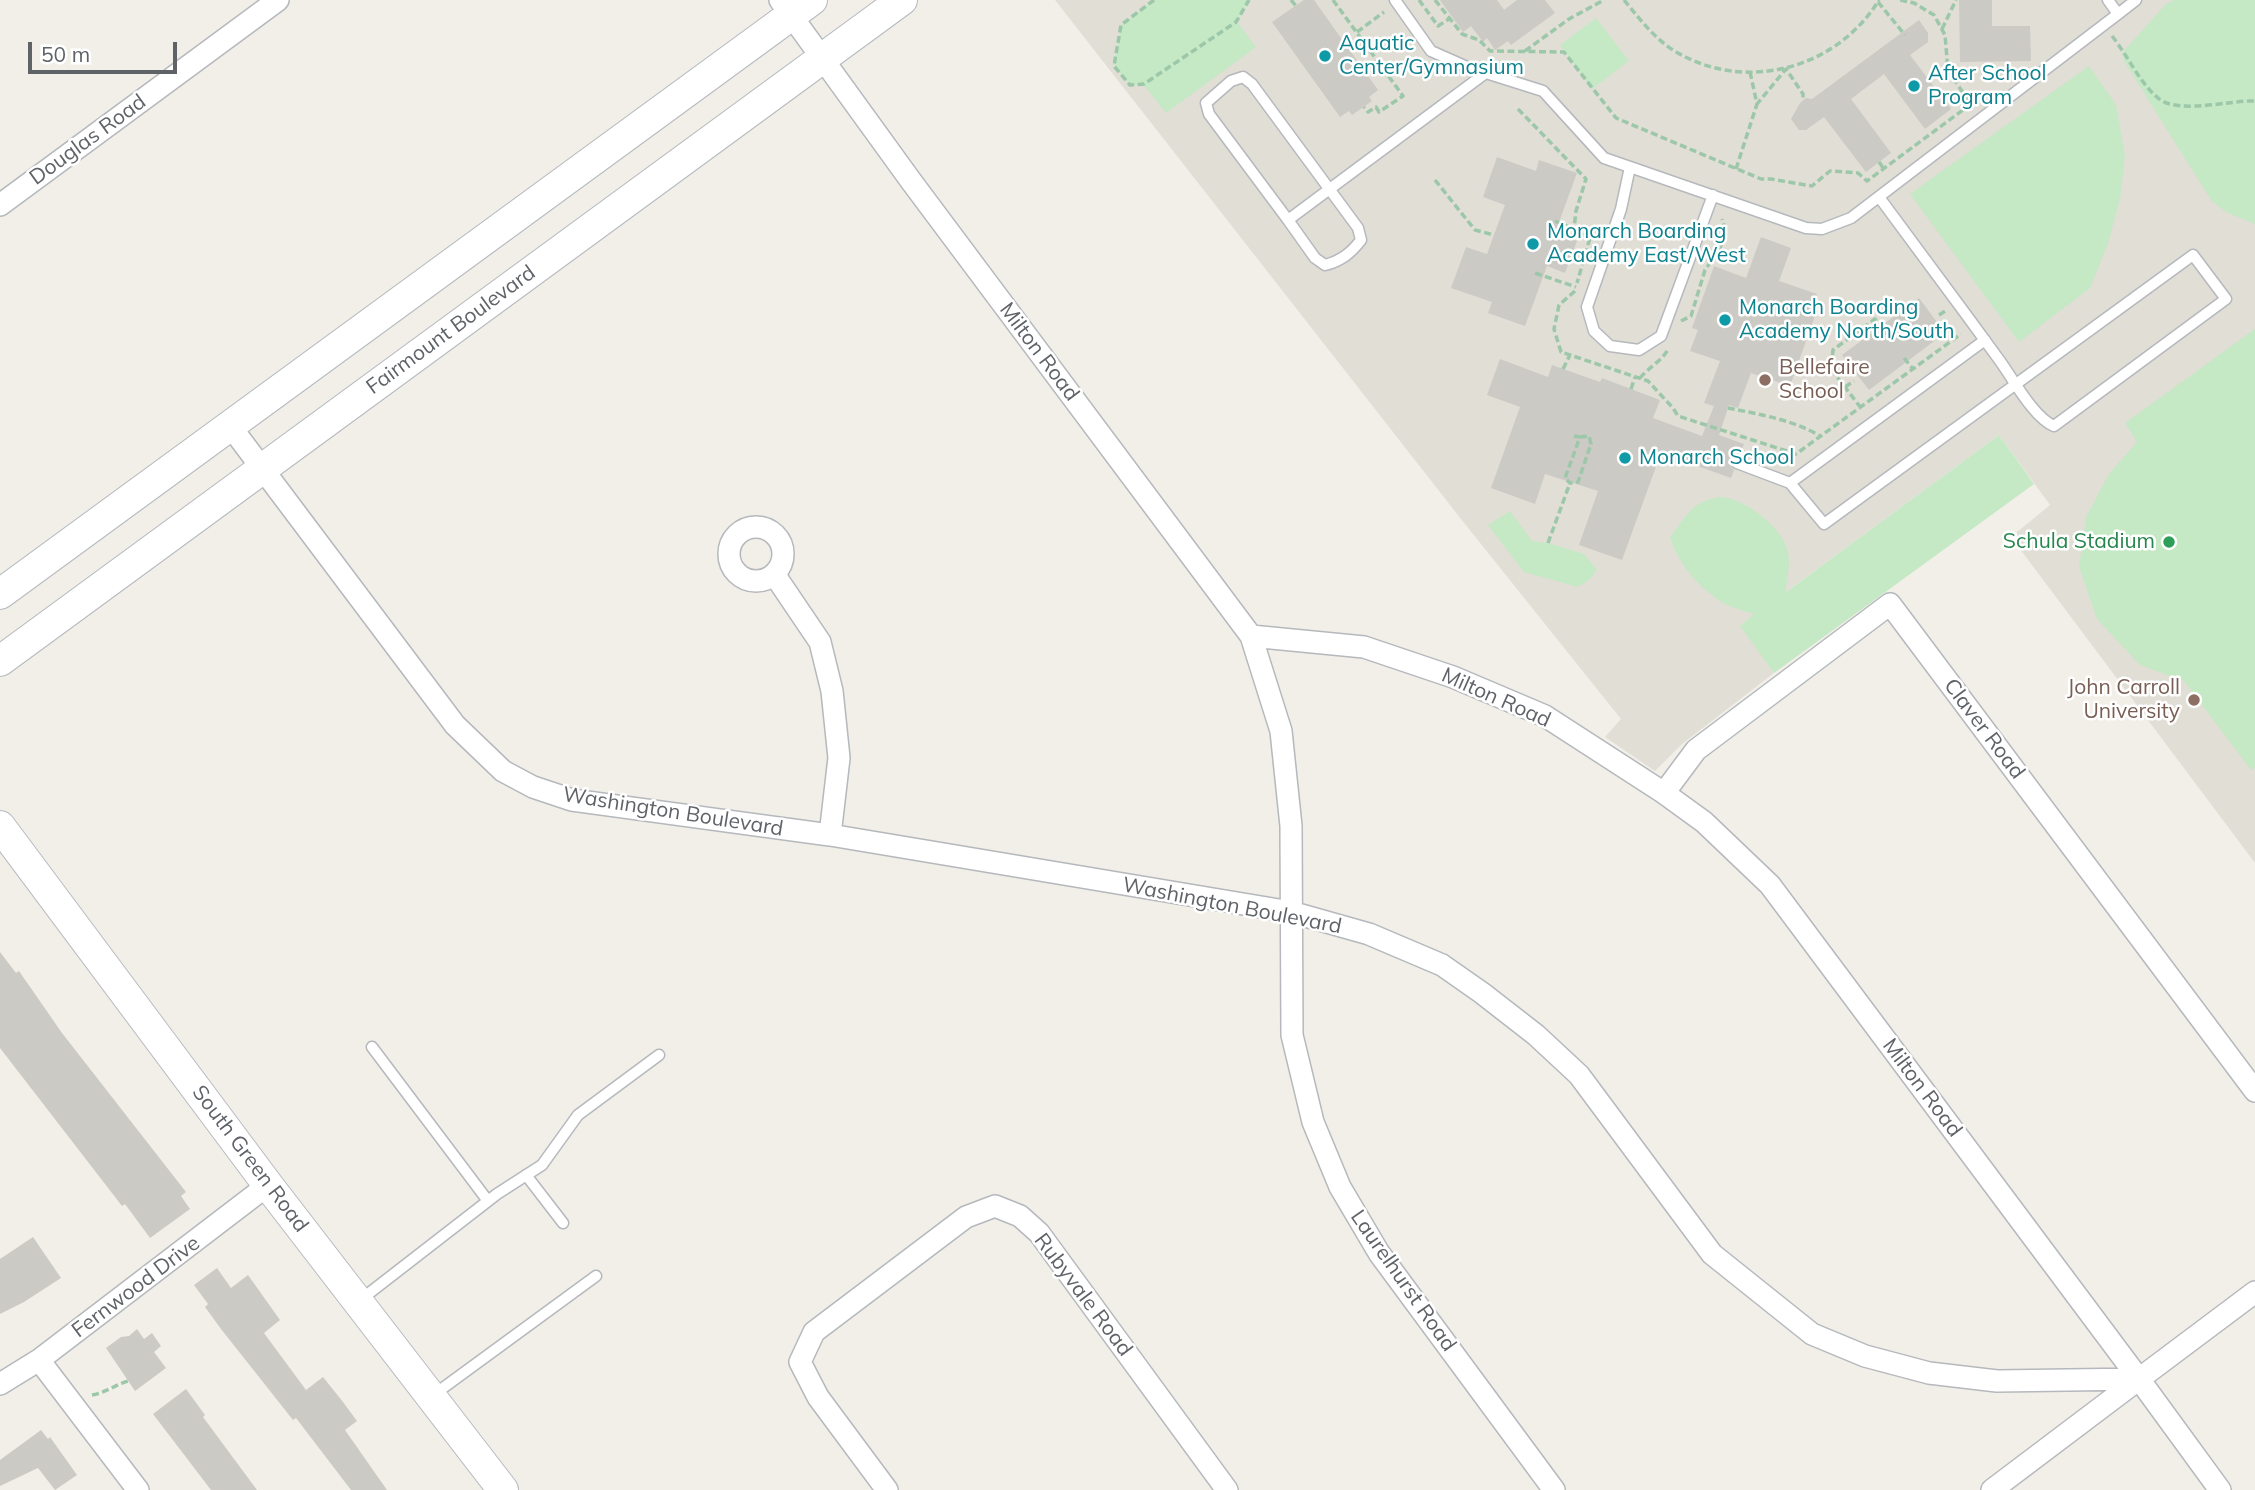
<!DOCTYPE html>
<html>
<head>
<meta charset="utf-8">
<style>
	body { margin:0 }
	#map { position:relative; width:2255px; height:1490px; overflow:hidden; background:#f1efe8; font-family:Mulish,sans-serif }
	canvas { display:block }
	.scale { position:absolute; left:28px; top:42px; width:149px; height:32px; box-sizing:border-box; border:4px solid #5f6368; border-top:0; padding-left:9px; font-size:21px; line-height:24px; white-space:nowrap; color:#5f6368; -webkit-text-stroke:5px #fff; paint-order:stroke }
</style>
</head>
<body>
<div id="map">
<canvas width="2255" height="1490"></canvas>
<div class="scale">50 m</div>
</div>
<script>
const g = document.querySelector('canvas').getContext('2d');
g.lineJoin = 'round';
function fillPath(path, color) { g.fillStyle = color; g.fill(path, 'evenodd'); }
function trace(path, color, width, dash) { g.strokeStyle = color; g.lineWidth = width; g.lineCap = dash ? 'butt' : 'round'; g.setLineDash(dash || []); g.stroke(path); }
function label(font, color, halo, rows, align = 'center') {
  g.font = font + ' Mulish,sans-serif'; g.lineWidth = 5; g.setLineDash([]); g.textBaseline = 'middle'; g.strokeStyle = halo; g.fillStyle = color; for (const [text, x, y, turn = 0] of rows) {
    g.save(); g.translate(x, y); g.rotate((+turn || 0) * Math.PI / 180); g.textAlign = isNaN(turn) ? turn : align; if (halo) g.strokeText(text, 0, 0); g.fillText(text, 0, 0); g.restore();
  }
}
fillPath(new Path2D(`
	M1055,0H2255V863L2011,537L2050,505L1999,435L1741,625L1774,673L1682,744L1655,771L1605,737L1621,719L1461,519Z`), '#e1ded6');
fillPath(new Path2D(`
	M1154,0H1249L1237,22L1256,47L1166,113L1144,85H1130L1114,66L1121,25Z
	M2174,0H2255V224L2226,212L2211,200L2124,61L2122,53L2166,4Z
	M1596,18L1629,61L1592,89L1560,45Z
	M2089,66L2116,105L2125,156L2120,199L2108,243L2090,288L2019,342L1910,194Z
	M2255,329V767L2251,770L2184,681L2140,665L2097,619L2079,567L2086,517L2109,474L2137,442L2125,423Z
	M1999,435L2034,484L1774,673L1740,626L1754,614C1746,611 1736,609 1727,605C1701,591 1678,564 1670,537C1678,527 1688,510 1699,504C1704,501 1715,497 1720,497C1745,498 1781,527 1787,549C1792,564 1786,578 1786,592Z
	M1510,511L1532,541L1548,543L1584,554L1597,570L1590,579L1578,587L1524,572L1488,525Z`), '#c5e8c5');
fillPath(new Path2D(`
	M1304,0H1314L1378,90L1369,97L1372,101L1352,115L1349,111L1340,117L1272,22Z
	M1440,0H1497L1504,10L1517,0H1545L1555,13L1511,45L1508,41L1495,50L1487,38L1483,42L1471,26L1463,32Z
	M1959,0H1992V26H2030L2031,61L1960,62Z
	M1919,20L1928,33V42L1910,55L1951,109L1925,129L1884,74L1851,99L1891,153L1866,172L1824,117L1806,130H1799L1791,119L1800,103L1806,98L1812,99Z
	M1497,157L1536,171L1539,160L1577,173L1555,233L1577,241L1565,273L1547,266L1525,326L1488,313L1492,302L1451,288L1466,247L1487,254L1505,205L1483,197Z
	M1761,237L1791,248L1779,281L1817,294L1812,308L1817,310L1790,386L1751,373L1738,408L1729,405L1719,435L1744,444L1739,456L1733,457L1729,461L1731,467L1734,470L1731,478L1661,453L1622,560L1579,545L1598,491L1545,474L1535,504L1491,488L1520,407L1487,395L1500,359L1548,377L1552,365L1600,382L1602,378L1660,400L1653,418L1702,436L1714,406L1704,403L1720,361L1690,351L1698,330L1692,328L1714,266L1746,278Z
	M1919,298L1945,333L1869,390L1842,355Z
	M0,952L16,973L19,971L62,1033L186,1192L181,1196L190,1209L150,1238L125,1204L122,1206L0,1048Z
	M33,1237L61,1278L24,1302L0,1314V1259Z
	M217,1268L231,1288L248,1275L280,1320L264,1333L306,1390L323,1377L343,1402L357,1421L345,1430L387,1490H351L296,1418L293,1420L221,1329L205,1307L208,1304L194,1285Z
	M137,1329L144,1339L152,1333L161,1346L154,1352L166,1368L135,1391L106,1348L121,1337L129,1336Z
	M186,1389L205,1415L203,1417L257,1490H211L153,1414Z
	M41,1430L48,1439L50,1437L77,1475L55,1490L38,1468L0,1486V1460Z`), '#cccac5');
const lane = new Path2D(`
	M1395,0L1431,51L1467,67L1543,91L1604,158L1806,228L1822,229L1851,218L2118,14L2108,0
	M2118,14L2136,0
	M1630,167L1621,209L1587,307L1594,331L1610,346L1639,350L1661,336L1713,195
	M1879,197C1919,251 1960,306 2000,361C2013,379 2034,418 2054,426L2226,299L2193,255L1824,524L1790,483L1985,340
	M1288,220L1315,258L1325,265C1341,261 1351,253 1361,240L1358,228L1252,84L1243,77L1231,81L1206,103L1209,114L1288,220L1487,72
	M1737,463L1790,483
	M372,1047L488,1201
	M526,1175L563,1223
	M359,1301L497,1194L542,1165L578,1115L659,1055
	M432,1396L596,1276`);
const street = new Path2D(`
	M780,0L911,181L1251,636L1364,647L1453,677L1545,716L1664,793L1704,822L1770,885L2139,1379L2220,1490
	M0,205L278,0
	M231,427L455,725L503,771L533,787L572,800L830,835L1291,912L1369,934L1442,965L1482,993L1536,1035L1579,1075L1712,1254L1812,1334L1865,1356L1929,1373L1997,1381L2139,1379L2255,1292
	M729 554a27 27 0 1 1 54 0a27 27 0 1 1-54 0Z
	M774,574L820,642L832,691L839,758L830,835
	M1251,636L1281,731L1291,826L1292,1035L1313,1122L1340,1187L1379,1253L1554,1490
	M1664,793L1696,750L1890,604L2255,1091
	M39,1360L138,1490
	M0,1384L39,1360L268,1185
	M887,1490L818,1397L800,1362L814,1332L966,1217L995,1206L1020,1216L1039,1233L1227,1490
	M1992,1490L2139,1379`);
const secondary = new Path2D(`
	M0,594L812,0
	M0,661L902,0
	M0,826L268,1185L503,1490`);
trace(lane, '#b5b8bc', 13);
trace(street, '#b5b8bc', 24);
trace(secondary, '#b6babf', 32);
trace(new Path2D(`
	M1154,0L1121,25L1114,66L1130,85L1144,84L1236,22L1249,0
	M1291,0L1296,6
	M1333,0L1403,96L1379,112L1376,107L1368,112L1364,107
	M1419,0L1438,26L1449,19
	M1435,0L1462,34L1479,40L1490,51L1564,52L1616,118L1761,179H1771L1812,186L1830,171L1858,173L1867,181L1971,104L1948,71L1945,35L1934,15L1914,3L1900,0
	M1624,0C1639,18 1653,37 1673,50C1743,94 1836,70 1879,0
	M1878,2L1905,35
	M1942,29L1956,0
	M1357,32L1384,12
	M2112,36C2128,56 2139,82 2158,98C2177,115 2230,100 2255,101
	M1525,51L1569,19L1604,0
	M1750,72L1757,104L1786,69L1803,94V101
	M1518,109L1586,179L1576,211L1574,229L1590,238L1577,283
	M1879,162L1884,169
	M1736,169L1757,104
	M1435,180L1475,230L1494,235
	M1555,221L1574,229
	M1571,257L1583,260
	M1535,273L1576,287
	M1575,291L1559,305L1554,329L1561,352L1648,381L1673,408L1678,416L1796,454L1961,334
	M1939,315L1947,310
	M1681,321L1691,316L1705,270L1720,248L1726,232L1722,219
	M1904,358L1913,369
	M1563,369L1570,355
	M1640,378C1648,368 1663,360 1668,349
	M1845,387L1854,381
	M1631,389L1635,377
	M1728,408C1758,414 1794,420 1820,436
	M1861,408L1831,369L1833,350L1875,319L1888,335
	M1574,436L1580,437L1565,478L1570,483L1578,482L1591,444L1589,436L1580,437
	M1548,543L1570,483
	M92,1395C105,1393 115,1385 128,1381`), '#9cc7a9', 3.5, [7, 3.5]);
trace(lane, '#fff', 10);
trace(street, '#fff', 21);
trace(secondary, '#fff', 30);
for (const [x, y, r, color] of [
	[1325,56,7,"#0f9aa8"],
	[1914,86,7,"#0f9aa8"],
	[1533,244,7,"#0f9aa8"],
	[1725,320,7,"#0f9aa8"],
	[1765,380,7,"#8d6e63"],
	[1625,458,7,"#0f9aa8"],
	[2169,542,7,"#2e9e5b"],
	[2194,700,7,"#8d6e63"]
]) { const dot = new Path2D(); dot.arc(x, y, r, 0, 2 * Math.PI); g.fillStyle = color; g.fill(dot); trace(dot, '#fff', 2.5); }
label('21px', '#0d838f', '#fff', [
	["Aquatic",1339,44],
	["Center/Gymnasium",1339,68],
	["After School",1928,74],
	["Program",1928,98],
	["Monarch Boarding",1547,232],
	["Academy East/West",1547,256],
	["Monarch Boarding",1739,308],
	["Academy North/South",1739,332],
	["Monarch School",1639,458]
], 'left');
label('21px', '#5f6368', '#fff', [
	["Douglas Road",88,140,-36],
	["Fairmount Boulevard",451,330,-36],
	["Milton Road",1039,352,53],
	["Milton Road",1496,698,24],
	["Claver Road",1984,729,53],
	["Washington Boulevard",673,812,9],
	["Washington Boulevard",1232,906,11],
	["Milton Road",1922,1088,53],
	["South Green Road",250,1159,53],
	["Laurelhurst Road",1403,1281,55],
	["Fernwood Drive",136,1287,-37],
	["Rubyvale Road",1083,1295,53]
]);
label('21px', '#785e54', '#fff', [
	["Bellefaire",1779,368],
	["School",1779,392],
	["John Carroll",2180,688,"right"],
	["University",2180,712,"right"]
], 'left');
label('21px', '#27864d', '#fff', [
	["Schula Stadium",2155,542]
], 'right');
</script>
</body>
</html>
